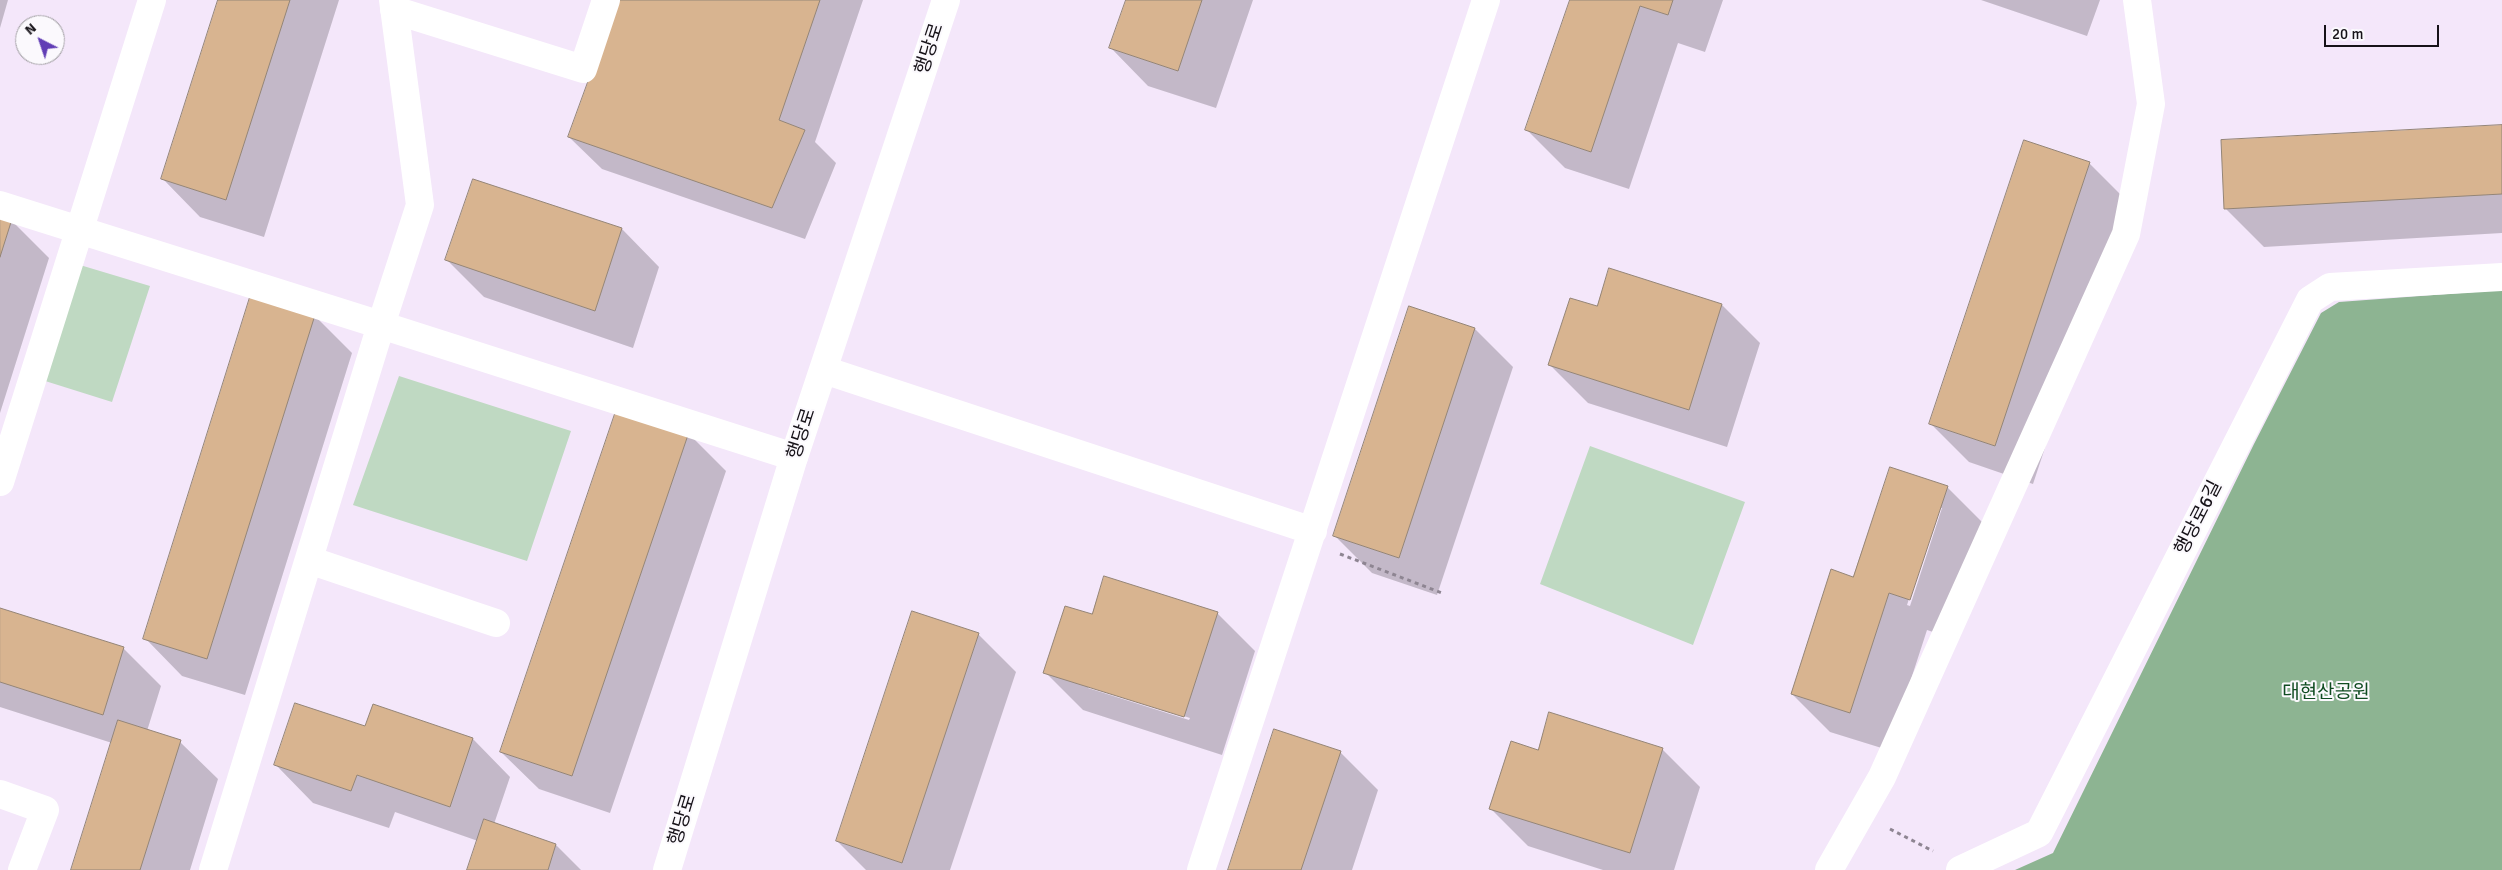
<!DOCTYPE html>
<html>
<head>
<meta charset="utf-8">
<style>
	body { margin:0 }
	#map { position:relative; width:2502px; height:870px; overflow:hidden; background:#f4e7fa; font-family:Signika,sans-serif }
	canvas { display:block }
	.north { position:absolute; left:15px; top:15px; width:50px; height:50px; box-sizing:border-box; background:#fbf9fd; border:1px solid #9f9da1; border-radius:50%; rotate:319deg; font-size:14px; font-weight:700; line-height:20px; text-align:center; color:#161218 }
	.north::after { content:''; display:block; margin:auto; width:18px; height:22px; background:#613db5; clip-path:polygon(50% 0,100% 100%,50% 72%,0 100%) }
	.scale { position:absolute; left:2324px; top:25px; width:115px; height:22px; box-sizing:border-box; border:2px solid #161218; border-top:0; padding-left:6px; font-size:15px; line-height:18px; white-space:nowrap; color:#161218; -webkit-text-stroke:4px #fbf9fd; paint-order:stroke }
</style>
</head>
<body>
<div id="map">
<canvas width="2502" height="870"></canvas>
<div class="north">N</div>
<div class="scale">20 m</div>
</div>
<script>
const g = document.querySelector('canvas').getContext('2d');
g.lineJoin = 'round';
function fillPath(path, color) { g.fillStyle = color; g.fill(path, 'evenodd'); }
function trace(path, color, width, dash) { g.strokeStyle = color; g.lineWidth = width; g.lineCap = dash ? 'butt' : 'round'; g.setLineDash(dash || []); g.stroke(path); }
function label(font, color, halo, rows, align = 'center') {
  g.font = font + ' Signika,"Noto Sans KR",sans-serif'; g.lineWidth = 4; g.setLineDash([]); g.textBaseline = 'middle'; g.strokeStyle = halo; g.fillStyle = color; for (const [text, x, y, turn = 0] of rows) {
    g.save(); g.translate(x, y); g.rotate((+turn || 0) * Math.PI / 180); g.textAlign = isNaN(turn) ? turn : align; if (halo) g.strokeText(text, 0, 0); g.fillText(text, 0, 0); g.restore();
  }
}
fillPath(new Path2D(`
	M80,265L150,286L112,402L42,380Z
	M399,376L571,431L527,561L353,505Z
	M1590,446L1745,502L1693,645L1540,584Z`), '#bfd9c2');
fillPath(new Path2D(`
	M2502,290V870H2015L2053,853L2254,444L2321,313L2339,302Z`), '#8db492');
fillPath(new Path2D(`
	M0,0H8L0,28Z
	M220,0H339L264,237L200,217L163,179Z
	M619,0H863L815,142L836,163L805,239L602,169L569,137Z
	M1127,0H1253L1216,108L1148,86L1111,48Z
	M1571,0H1723L1705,52L1678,43L1629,189L1565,168L1527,130Z
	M1981,0H2100L2087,36Z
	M2502,127V233L2264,247L2226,209Z
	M2089,163L2127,201L2033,484L1969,462L1931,424Z
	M474,181L622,229L659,267L633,348L484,297L446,259Z
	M0,217L11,220L49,258L0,413Z
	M1610,270L1722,305L1760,343L1727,447L1588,403L1550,365L1598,307Z
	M1410,308L1475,329L1513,367L1437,595L1372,573L1334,535Z
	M315,316L352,353L245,695L182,676L145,638Z
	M688,433L726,471L610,813L539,789L501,752Z
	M1947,487L1985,525L1948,637L1927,630L1888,750L1830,732L1792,694L1854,578ZM1939,508H1942L1910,606L1907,605Z
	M0,610L123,648L161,686L147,731L180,742L218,779L190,870H72L112,743L0,707Z
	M1217,613L1255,651L1222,755L1083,710L1045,672L1093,616ZM1088,686L1190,718L1189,720L1088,688Z
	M978,634L1016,672L950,870H866L837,841Z
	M373,706L473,739L510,777L494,824L556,845L581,870H468L478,841L395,812L389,828L313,803L276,765L366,728Z
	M1662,749L1700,787L1674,870H1603L1528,846L1490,808L1538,751Z
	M1340,752L1378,790L1352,870H1229Z`), '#0003');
const building = new Path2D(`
	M218,0H290L226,200L161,179Z
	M618,0H820L779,120L805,130L772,208L568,137Z
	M1126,0H1202L1178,71L1109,48Z
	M1570,0H1673L1668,15L1640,6L1591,152L1525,130Z
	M2502,125V194L2224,209L2221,140Z
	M2024,140L2090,162L1995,446L1929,424Z
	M473,179L622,228L595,311L445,260Z
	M0,216L12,219L0,257Z
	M1609,268L1722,304L1689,410L1548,365L1570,298L1597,306Z
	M251,294L315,315L207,659L143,639Z
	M1409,306L1475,328L1399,558L1333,536Z
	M617,408L689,432L572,776L500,752Z
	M1890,467L1948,486L1910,600L1889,593L1850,713L1791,694L1831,569L1853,577Z
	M1104,576L1218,612L1184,717L1043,673L1065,606L1092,614Z
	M0,608L124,647L103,715L0,682Z
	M912,611L979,633L902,863L836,841Z
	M295,703L365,726L373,704L473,738L450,807L357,775L351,791L274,765Z
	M1549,712L1663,748L1630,853L1489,809L1511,741L1538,750Z
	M118,720L181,740L140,870H71Z
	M1274,729L1341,751L1301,870H1228Z
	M484,819L556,844L548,870H467Z`);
fillPath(building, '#d8b490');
trace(building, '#948577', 1);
trace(new Path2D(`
	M1340,554L1442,593
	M1890,829L1933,851`), '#8e8592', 3, [4, 4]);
trace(new Path2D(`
	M393,0L420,205L381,325L794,457
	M394,10L583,69L606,0
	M0,205L381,325L213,870
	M824,370L1313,531
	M0,482L152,0
	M309,560L496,623
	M0,794L45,810L22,870
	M1201,870L1486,0
	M1829,870L1882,777L2126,234L2151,104L2137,0
	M1960,870L2039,833L2310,300L2330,287L2502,277`), '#fff', 28);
trace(new Path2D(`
	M667,870L794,457L946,0`), '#fff', 28);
label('19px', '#161218', '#fbf9fd', [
	["행당로",930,49,-72],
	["행당로",802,434,-72],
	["행당로6길",2199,518,-63],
	["행당로",683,820,-73]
]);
label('19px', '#104c21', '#fbf9fd', [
	["대현산공원",2326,693]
]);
</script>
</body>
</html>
